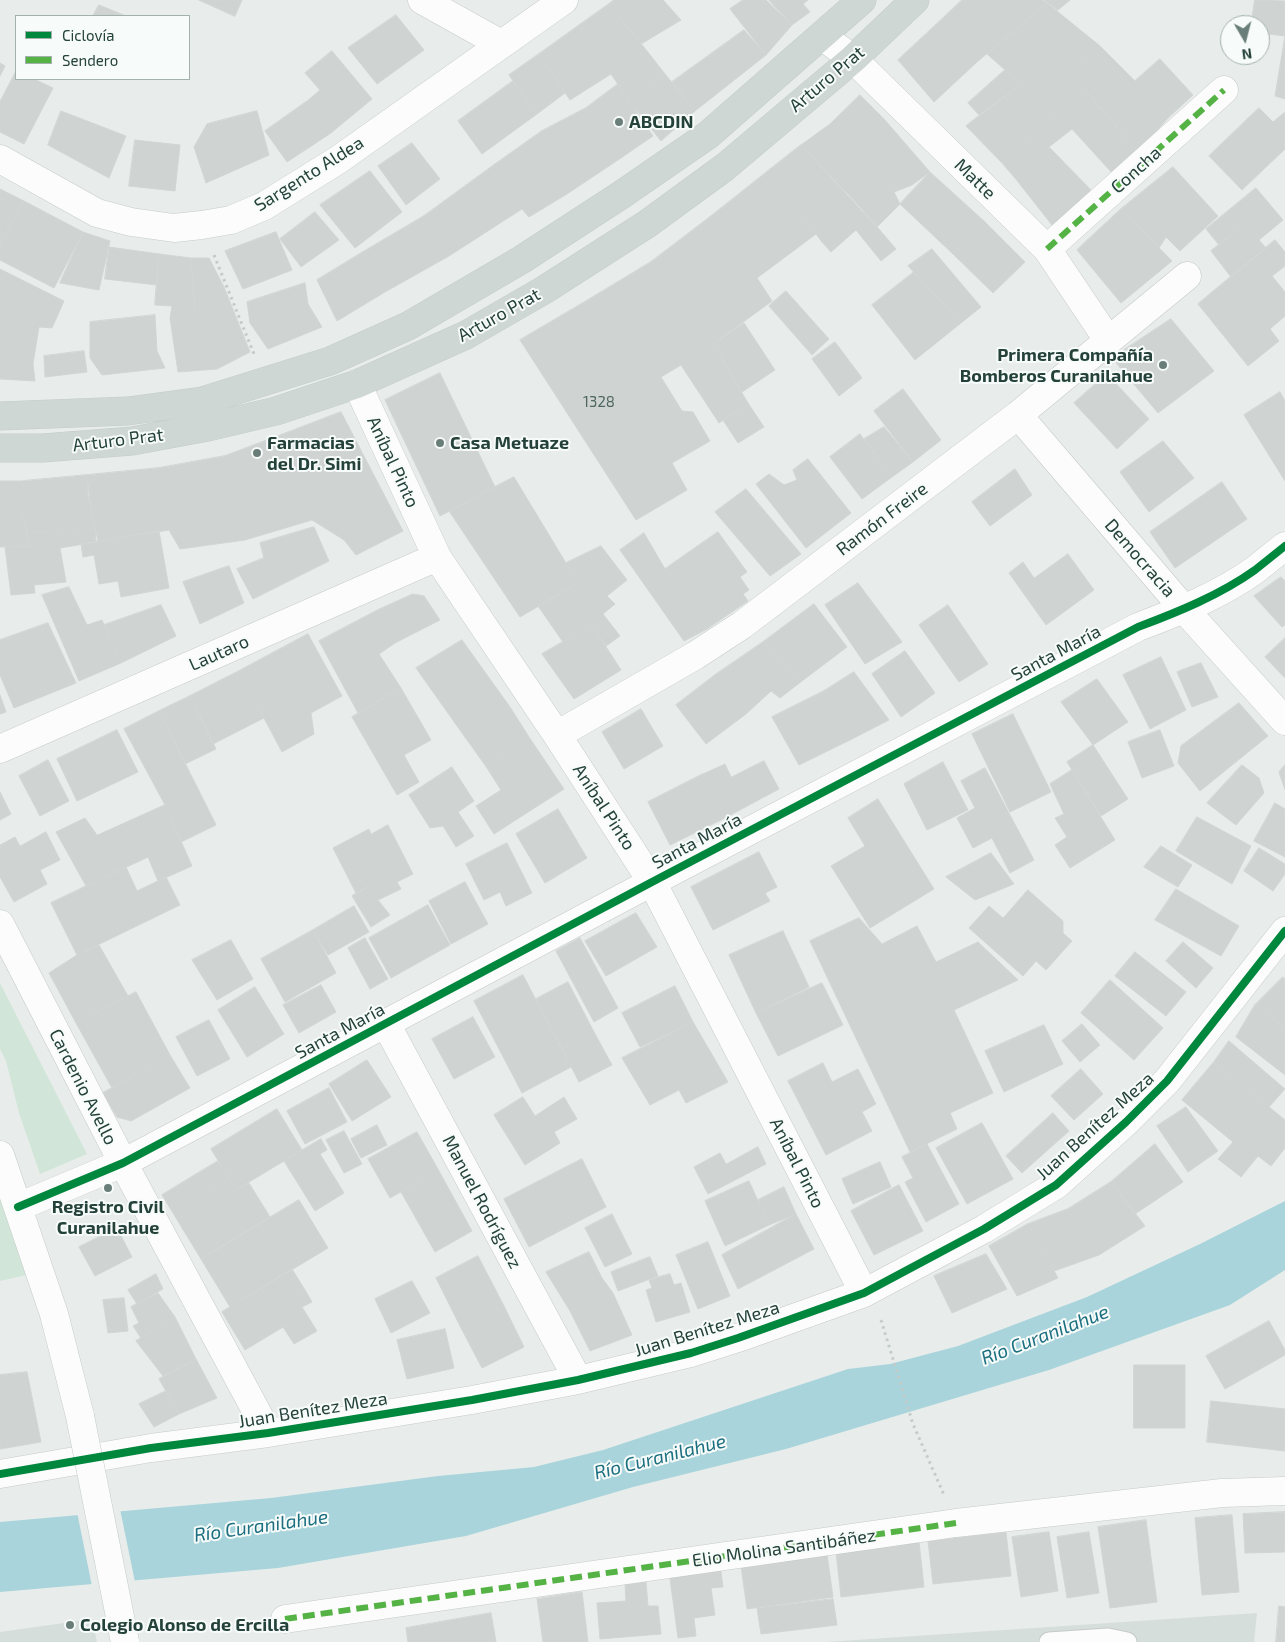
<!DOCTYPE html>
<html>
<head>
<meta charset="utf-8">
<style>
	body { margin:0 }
	#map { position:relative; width:1285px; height:1642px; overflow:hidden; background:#e8edeb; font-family:"Exo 2",sans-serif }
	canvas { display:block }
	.legend { position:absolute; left:15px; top:15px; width:175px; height:65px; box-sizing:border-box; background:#f7fbf9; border:1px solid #a3b1ad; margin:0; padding:6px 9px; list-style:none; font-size:15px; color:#24423a }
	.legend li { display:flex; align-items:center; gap:10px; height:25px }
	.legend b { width:25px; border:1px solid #a3b1ad }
	.north { position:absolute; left:1220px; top:15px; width:50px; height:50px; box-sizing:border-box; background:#f7fbf9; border:1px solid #a3b1ad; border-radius:50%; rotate:172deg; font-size:14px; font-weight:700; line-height:20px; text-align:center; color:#24423a }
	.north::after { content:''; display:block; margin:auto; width:18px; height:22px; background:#697e78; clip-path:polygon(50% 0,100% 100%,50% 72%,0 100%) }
</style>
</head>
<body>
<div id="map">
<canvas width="1285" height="1642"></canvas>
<ul class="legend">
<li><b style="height:6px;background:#00873e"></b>Ciclovía</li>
<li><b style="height:6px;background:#55b346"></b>Sendero</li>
</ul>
<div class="north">N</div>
</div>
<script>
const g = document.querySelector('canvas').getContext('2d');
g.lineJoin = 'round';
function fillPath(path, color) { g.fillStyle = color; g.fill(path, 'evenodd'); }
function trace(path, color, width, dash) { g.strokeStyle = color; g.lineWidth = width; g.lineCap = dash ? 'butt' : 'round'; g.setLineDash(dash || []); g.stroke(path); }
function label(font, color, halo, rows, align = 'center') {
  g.font = font + ' "Exo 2",sans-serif'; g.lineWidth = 4; g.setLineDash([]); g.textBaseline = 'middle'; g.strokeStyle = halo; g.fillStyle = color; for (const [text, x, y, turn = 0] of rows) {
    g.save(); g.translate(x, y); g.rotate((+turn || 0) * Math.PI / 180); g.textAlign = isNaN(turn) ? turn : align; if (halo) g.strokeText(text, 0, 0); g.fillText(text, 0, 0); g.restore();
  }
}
fillPath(new Path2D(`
	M1257,1613L1254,1642H826Z
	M92,1619L97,1642H0V1632Z`), '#d6dedb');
fillPath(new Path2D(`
	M0,983L87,1154L40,1174L19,1113L6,1061L0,1049Z
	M0,1153L31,1274L0,1281Z`), '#d1e6d8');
fillPath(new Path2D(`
	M1285,1201V1270L1230,1305L1049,1370L786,1449L633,1487L466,1536L278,1568L0,1592V1522L271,1498L438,1476L534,1467L603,1450L848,1369L890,1364L958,1346L1087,1297L1200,1244Z`), '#a9d4db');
fillPath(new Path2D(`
	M120,1509L135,1582L92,1586L77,1512Z`), '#e8edeb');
const building = new Path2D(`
	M199,0H242L235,16Z
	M614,0H663L681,20L641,44L609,4Z
	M743,0H766L792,25L766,55L730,9Z
	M769,0H808L803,4L810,12L792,25Z
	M962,0H1042L1047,3L977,62L940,21Z
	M1044,0H1070L1058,10Z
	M1255,0L1285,1V99L1275,96L1285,36L1260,33V25H1251Z
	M1047,3L1100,46L1071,73L1099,106L1072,129L987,54Z
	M609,4L647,51L611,74L578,26Z
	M99,5L126,16H93Z
	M396,15L424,50L377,84L348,48Z
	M940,21L977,62L934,102L898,60Z
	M578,26L611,74L570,100L539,54Z
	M744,30L766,55L695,111L672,82Z
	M1100,46L1135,81L1168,118L1138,153L1071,73Z
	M332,51L372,99L331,133L306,102L320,90L305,73Z
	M647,51L665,74L630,102L611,74Z
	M539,54L565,93L537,114L509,75Z
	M1160,59L1193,95L1168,118L1135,81Z
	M0,63L5,66L0,76Z
	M1005,70L1021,84L979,115L968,103Z
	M16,71V79H34L53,88L24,144L0,132V102Z
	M665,74L695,111L661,141L630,102Z
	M513,81L537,114L482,154L458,121Z
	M618,84L653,136L618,160L586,108Z
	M1021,84L1055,114L1002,163L966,126Z
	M860,95L884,119L856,150L894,192L900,204L877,227L801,145L830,124Z
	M306,102L331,133L287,162L265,131Z
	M1099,106L1138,153L1113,174L1072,129Z
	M586,108L618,160L567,194L542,158L552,150L542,131Z
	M1259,108L1273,122L1285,112V149L1242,190L1209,156Z
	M61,111L126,136L109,178L48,145Z
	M257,111L269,155L206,183L194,147L207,124Z
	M1055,114L1072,129L1049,147L1015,178L1002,163Z
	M884,119L930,172L912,185L894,192L856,150Z
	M542,131L552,150L542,158L567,194L529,217L522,209L494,165Z
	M135,140L180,145L175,191L129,186Z
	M412,143L440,179L406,205L378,166Z
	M801,145L861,208L822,242L768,171Z
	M1049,147L1093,192L1052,225L1015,178Z
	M494,165L522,209L449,256L424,216Z
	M1173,167L1218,216L1180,251L1166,237L1159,248L1121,209Z
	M370,171L402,212L355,248L320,205Z
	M768,171L816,234L757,278L710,217Z
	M930,172L984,221L953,254L900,204Z
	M1256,188L1283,220L1259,240L1245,224L1219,245L1206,229Z
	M0,189L24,201L0,245Z
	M24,201L83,232L54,288L0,260V245Z
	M861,208L896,249L881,261L856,230L831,252L822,242Z
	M1121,209L1172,261L1121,303L1077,250Z
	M315,212L339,240L301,267L280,239Z
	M424,216L449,256L385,292L363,252Z
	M710,217L757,278L772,301L713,344L651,262Z
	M984,221L1025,262L993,293L953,254Z
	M1245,224L1266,248L1231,277L1211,251Z
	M83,232L110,241L99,290L60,283Z
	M276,232L292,270L243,289L225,251Z
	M1275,240L1285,252V266L1272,276L1285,292V316L1270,329L1279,341L1248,366L1198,304Z
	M109,247L159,254L157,285L105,279Z
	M932,249L981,307L961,323L908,266Z
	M363,252L385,292L337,321L317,280Z
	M159,254L191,258L195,314L170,318L172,306L155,305Z
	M191,258H209L224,287L194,297Z
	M651,262L713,344L748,403L719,423L681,365L661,377L682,411L693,412L710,441L672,463L583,303Z
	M0,269L64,301L52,328L39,327L33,364L35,381L0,379Z
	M914,272L961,323L915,360L872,305Z
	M305,283L308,304L322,327L268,349L250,323L247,302Z
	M224,287L250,352L217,369L178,372L170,318L195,314L194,297Z
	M786,291L829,339L812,355L769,306Z
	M583,303L687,490L636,520L520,340Z
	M155,315L157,351L165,368L102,375L90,358V322Z
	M1171,319L1214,371L1158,413L1112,358Z
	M744,323L775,370L742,392L713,344Z
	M835,342L862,378L839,396L812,359Z
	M84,351L87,372L45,377L44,356Z
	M440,373L495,487L440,516L385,400Z
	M1107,374L1149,419L1117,449L1074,403Z
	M903,389L941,440L913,462L874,411Z
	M1280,392L1285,401V481L1244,415Z
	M748,403L764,427L738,443L723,420Z
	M341,412L403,531L356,555L344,540L312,520L292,480L281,435Z
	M884,427L913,462L892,477L864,439Z
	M860,434L892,477L862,499L830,457Z
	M281,435L292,480L312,520L245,540L230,495L225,456Z
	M1163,441L1194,478L1149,512L1120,472Z
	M225,456L230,495L245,540L180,549L169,530L159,468Z
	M808,459L851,513L806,548L756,484L769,474L784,485L797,480L793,470Z
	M159,468L169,530L98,541L91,510L87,475Z
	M1015,469L1032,495L990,526L972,502Z
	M87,475L88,494L95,529L27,533L20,506L23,481Z
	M514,477L578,583L520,617L449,511Z
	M0,481H23L20,506L30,546L0,547Z
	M1222,482L1247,519L1175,568L1150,532Z
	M746,489L801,554L770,576L715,512Z
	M314,527L329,561L279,586L264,558L260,543Z
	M95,529L96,542L60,548L66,582L34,585L35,593L11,595L5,547L30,546L27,533Z
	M159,531L169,588L121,597L118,581L99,584L94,555L83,557L81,544Z
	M718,532L747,572L740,577L749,590L743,594L748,601L707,629L665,569Z
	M644,533L665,569L707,629L684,641L620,550Z
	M601,546L627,580L607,596L615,604L603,614L620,636L606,646L592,625L563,642L538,606L578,583L566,563Z
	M1068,554L1094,590L1046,625L1009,573L1023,562L1034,578Z
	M264,558L279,586L253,599L237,569Z
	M229,566L244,603L200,624L183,582Z
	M1281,577L1285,581V625L1282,627L1254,596Z
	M858,583L902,642L865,664L825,605Z
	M69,587L87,625L102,620L121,663L79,681L42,595Z
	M413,594L424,596L440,620L395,643L378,610Z
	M814,604L847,647L802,681L763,642Z
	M161,605L176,636L121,663L104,625Z
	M948,605L988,664L959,682L919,625Z
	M378,610L395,643L379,654L401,688L358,713L319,641Z
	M48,623L76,683L14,708L0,675V640Z
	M592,625L621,670L574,699L542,654Z
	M308,634L342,696L311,713L314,734L282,752L239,671Z
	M1285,638V678L1265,657Z
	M462,640L510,707L462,733L416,668Z
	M763,642L802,681L780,698L771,691L746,714L715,675Z
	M905,651L935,693L901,717L872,674Z
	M1161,657L1186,710L1150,729L1123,675Z
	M1201,663L1218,697L1192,707L1177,672Z
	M239,671L264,718L213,744L190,696Z
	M854,672L889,720L850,740L824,691Z
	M715,675L746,714L706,744L676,705Z
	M1097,679L1128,722L1093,745L1061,702Z
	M401,688L431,740L404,755L419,782L397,795L352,717Z
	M824,691L850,740L799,765L772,717Z
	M0,695L6,712L0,714Z
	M190,696L216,749L185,764L159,711Z
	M1239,703L1268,736L1200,791L1178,763L1181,746Z
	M510,707L529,737L485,765L462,733Z
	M641,709L663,746L624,769L602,732Z
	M159,711L216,825L181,842L165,805L124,729Z
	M1013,714L1051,792L1010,812L972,734Z
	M117,730L138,772L77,801L57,759Z
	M1160,730L1174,766L1142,778L1128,742Z
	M529,737L564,789L494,834L476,806L501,790L485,765Z
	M1093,745L1128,799L1101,816L1067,762Z
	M48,760L69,801L40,816L19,776Z
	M764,761L779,789L725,818L703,774L725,764L731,777Z
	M943,762L968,810L927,830L904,784Z
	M1242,765L1259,778L1264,793L1236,825L1207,803Z
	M1285,765V790L1279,772Z
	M452,767L474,801L458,812L474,836L456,847L443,826L430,828L409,795Z
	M985,768L1034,860L1010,873L992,838L973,848L957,818L975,808L961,781Z
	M1072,770L1115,840L1070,868L1055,845L1067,837L1055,818L1064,814L1050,784Z
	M703,774L725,818L670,845L648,802Z
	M0,792L11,814L0,820Z
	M878,799L934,889L870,928L831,866L865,846L848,818Z
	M1275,803L1285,809V857L1254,841Z
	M165,805L192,866L158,881L148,857L86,886L56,832L85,818L97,835Z
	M558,809L587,858L545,883L516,834Z
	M1197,817L1251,846L1232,884L1176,851Z
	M388,825L413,874L397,882L401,889L378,900L371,885L356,893L333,848L369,829L371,834Z
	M46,832L60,860L40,870L47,884L14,902L0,877V845L15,837L20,846Z
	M507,843L532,893L506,906L500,892L484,900L466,864Z
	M1161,846L1192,865L1178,887L1144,867Z
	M1259,848L1285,864V874L1273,891L1244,871Z
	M759,852L777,887L765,893L770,901L713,930L691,887Z
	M991,853L1014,884L975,900L946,877Z
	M126,867L137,891L166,877L180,905L77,955L51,903Z
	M465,882L488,924L451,944L429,901Z
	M371,885L378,900L390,915L371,927L352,896Z
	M1176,889L1239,926L1221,956L1155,920Z
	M1028,890L1063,921V933L1072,941L1046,970L1036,961L1023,976L969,928L989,906L1003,918Z
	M428,905L450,945L391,978L369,938Z
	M354,906L369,932L328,955L313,930Z
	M636,913L657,947L606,976L585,941Z
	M859,918L882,944L917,926L936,962L978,942L1018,980L954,1010L993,1093L950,1113L957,1129L910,1152L810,941Z
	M313,930L336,973L285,1002L261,959Z
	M783,931L809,987L756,1013L729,955Z
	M365,938L388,979L370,989L348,948Z
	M580,938L618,1008L594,1022L556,951Z
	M231,940L253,979L217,1000L192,960Z
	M1183,942L1213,968L1196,988L1166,961Z
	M99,945L128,996L76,1023L49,973L77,955Z
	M1135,952L1186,992L1166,1016L1115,976Z
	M523,975L571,1067L522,1093L474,1001Z
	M1283,977L1285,979V1028L1255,1005Z
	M1110,980L1163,1028L1134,1060L1081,1013Z
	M568,982L594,1032L562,1049L536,999Z
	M822,983L843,1025L778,1056L756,1013Z
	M321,985L336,1012L299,1033L283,1005Z
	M675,986L693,1022L640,1047L622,1013Z
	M255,987L284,1034L247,1057L218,1010Z
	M136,992L170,1055L112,1088L76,1023Z
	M1255,1005L1285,1028V1075L1236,1037Z
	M473,1017L495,1057L454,1079L432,1039Z
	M209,1020L230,1059L197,1076L176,1037Z
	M693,1022L728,1082L686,1103L679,1090L650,1105L622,1058Z
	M1082,1024L1100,1045L1080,1062L1062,1041Z
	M1044,1025L1063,1064L1004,1092L985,1051Z
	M594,1032L612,1065L579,1082L562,1049Z
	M1229,1041L1285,1089L1269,1107L1214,1062Z
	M170,1055L190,1088L131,1121L117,1117L103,1093Z
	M367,1060L391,1097L352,1121L329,1084Z
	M1214,1062L1285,1120V1148L1271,1166L1258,1156L1241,1177L1218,1159L1233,1142L1182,1100Z
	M823,1063L832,1082L858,1069L876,1104L862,1112L872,1131L826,1155L788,1081Z
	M1081,1069L1103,1094L1074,1120L1051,1096Z
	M329,1088L347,1122L305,1144L287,1111Z
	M523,1097L535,1116L564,1097L577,1119L554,1132L560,1143L525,1165L494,1115Z
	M1186,1107L1218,1151L1188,1172L1157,1126Z
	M277,1109L302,1150L236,1190L211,1149Z
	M1053,1113L1069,1131L1022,1173L1006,1156Z
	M982,1123L1013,1179L967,1204L936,1148Z
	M377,1125L387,1145L361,1158L351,1139Z
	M344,1131L362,1164L344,1173L326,1140Z
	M417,1132L439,1171L390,1198L368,1159Z
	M321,1139L327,1150L320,1154L344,1193L315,1211L284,1161Z
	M927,1144L959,1204L926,1222L905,1182L913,1178L902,1157Z
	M1155,1144L1183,1182L1135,1214L1111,1182Z
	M758,1147L766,1164L708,1194L694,1167L720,1153L726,1164Z
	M582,1159L606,1207L529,1247L504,1199Z
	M218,1161L229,1178L209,1190L219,1208L203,1218L220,1247L201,1259L162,1195Z
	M880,1162L891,1187L853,1204L842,1179Z
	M439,1171L472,1231L435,1252L401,1192Z
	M229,1178L236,1190L249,1183L270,1217L220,1247L203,1218L219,1208L209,1190Z
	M749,1181L769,1225L725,1246L705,1201Z
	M1111,1182L1145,1226L1099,1255L1068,1209Z
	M899,1185L923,1231L874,1255L851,1211Z
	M784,1187L796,1214L769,1225L758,1200Z
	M299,1200L328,1248L230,1307L201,1259Z
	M1068,1209L1099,1255L1054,1271L1028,1224Z
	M612,1214L632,1254L605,1267L585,1228Z
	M796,1214L814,1249L738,1289L722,1255Z
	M1028,1224L1058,1278L1017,1296L989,1246Z
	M117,1228L132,1257L95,1276L79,1247Z
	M708,1242L730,1296L698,1309L676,1255Z
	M589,1252L602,1278L613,1293L570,1311L546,1272Z
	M986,1254L1007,1289L952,1313L934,1276Z
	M478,1256L504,1306L461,1328L436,1278Z
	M650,1257L658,1276L618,1291L611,1272Z
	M292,1269L305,1290L278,1306L288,1324L245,1350L222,1312Z
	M156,1274L163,1289L137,1304L128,1290Z
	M670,1274L674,1285L681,1283L690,1312L656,1322L646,1290L652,1288L649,1280Z
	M412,1281L430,1313L391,1333L375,1299Z
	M305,1290L312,1302L302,1307L317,1331L294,1344L283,1327L288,1324L278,1306Z
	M158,1293L175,1317L141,1338L133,1326L139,1323L131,1307Z
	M613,1293L632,1335L590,1351L570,1311Z
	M124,1298L128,1331L108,1333L103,1300Z
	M504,1306L524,1347L482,1368L461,1328Z
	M175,1317L196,1359L163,1376L136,1341Z
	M1269,1321L1285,1350V1355L1225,1389L1206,1356Z
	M445,1329L454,1368L407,1379L397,1340Z
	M196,1359L217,1398L179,1414L159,1379Z
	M1134,1365H1185V1428H1134Z
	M27,1372L41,1442L0,1449V1375Z
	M166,1391L179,1414L154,1427L139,1404Z
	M1211,1401L1285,1409V1451L1207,1442Z
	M1285,1512V1552L1245,1553L1243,1514Z
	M1232,1515L1239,1592L1202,1595L1195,1518Z
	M1146,1520L1157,1602L1110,1608L1098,1527Z
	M1006,1532L1011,1576L933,1584L928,1541Z
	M1049,1532L1058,1591L1021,1597L1012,1537Z
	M1089,1532L1099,1593L1067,1598L1057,1537Z
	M919,1542L924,1587L841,1597L836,1552Z
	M827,1554L833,1597L747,1609L741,1566Z
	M720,1564L723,1587L711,1588L715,1615L694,1618L696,1636L678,1638L669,1571Z
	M646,1582L648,1606H658L661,1634L600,1639L597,1603L626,1601L625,1584Z
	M582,1592L588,1642H543L537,1599Z
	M833,1599L837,1625L761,1634L757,1608Z
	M1279,1606L1285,1607V1642H1276Z
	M491,1613L496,1642H408L406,1628Z`);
fillPath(building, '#cfd4d2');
trace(building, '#d1d6d4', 1);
const lane = new Path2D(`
	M1049,1642L1108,1638L1127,1642`);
const street = new Path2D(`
	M422,0L501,44
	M822,36L853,59L1047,249L1108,340
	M1047,249L1224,90
	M357,384L437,557L557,735L652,882L864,1293
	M1018,415L1184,609L1285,721
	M557,735L696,655L742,625L1018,415L1187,276
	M0,749L437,557
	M0,924L123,1163L268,1433
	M386,1024L578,1380
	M18,1207L123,1163L652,882L1138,627C1178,612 1220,595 1255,570C1265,562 1275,554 1285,546
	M0,1474L151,1448L268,1433L472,1400L578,1380L691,1353L738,1338L864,1293L984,1229L1056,1185L1126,1122L1167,1081L1285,931
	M285,1619L956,1523L1222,1493L1285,1491`);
const secondary = new Path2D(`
	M0,159L97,213L131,222L174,228L202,225L231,220L264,206L338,160L564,0
	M0,1155L54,1314L80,1416`);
const primary = new Path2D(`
	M0,416L128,411L202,401L330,361L408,326L521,260L621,195L708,135L862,0
	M0,448H43L132,441L208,427L276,411L357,384L466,335L544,290L647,224L725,167L853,59L915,0`);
trace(lane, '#c5cac8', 21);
trace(street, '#c5cac8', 29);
trace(secondary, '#c3cbc8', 29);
trace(primary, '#c3ccc9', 29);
trace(new Path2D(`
	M214,255L254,354
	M881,1320L913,1424L944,1495`), '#c3ccca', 3, [2.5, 4]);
trace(lane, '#fcfcfc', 19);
trace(street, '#fcfcfc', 28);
trace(secondary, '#fcfcfc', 28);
trace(primary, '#cfd7d5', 28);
const secondaryBridge = new Path2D(`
	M80,1416L125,1642`);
trace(secondaryBridge, '#c3cbc8', 29, []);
trace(secondaryBridge, '#fcfcfc', 28);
trace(new Path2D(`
	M1047,249L1224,90
	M285,1619L956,1523`), '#55b346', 6, [12, 6]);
trace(new Path2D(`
	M18,1207L123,1163L652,882L1138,627C1178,612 1220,595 1255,570C1265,562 1275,554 1285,546
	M0,1474L151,1448L268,1433L472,1400L578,1380L691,1353L738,1338L864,1293L984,1229L1056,1185L1126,1122L1167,1081L1285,931`), '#00873e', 8);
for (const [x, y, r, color] of [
	[619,122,5,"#697e78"],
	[1163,365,5,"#697e78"],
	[440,443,5,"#697e78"],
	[257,453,5,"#697e78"],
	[108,1188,5,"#697e78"],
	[70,1625,5,"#697e78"]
]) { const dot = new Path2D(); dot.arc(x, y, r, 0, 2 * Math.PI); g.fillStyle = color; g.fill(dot); trace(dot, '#f7fbf9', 2); }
label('15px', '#506761', null, [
	["1328",599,402]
]);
label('18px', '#24423a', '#f7fbf9', [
	["Arturo Prat",827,79,-40],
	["Concha",1136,170,-42],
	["Sargento Aldea",309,174,-32],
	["Matte",975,179,44],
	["Arturo Prat",499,315,-29],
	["Arturo Prat",118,440,-7],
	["Aníbal Pinto",393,462,65],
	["Ramón Freire",882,519,-37],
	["Democracia",1140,558,49],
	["Lautaro",219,653,-24],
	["Santa María",1056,653,-28],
	["Aníbal Pinto",604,807,57],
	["Santa María",697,841,-28],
	["Santa María",340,1031,-28],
	["Cardenio Avello",83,1087,63],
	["Juan Benítez Meza",1095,1126,-42],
	["Aníbal Pinto",797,1163,63],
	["Manuel Rodríguez",482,1202,62],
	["Juan Benítez Meza",707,1329,-17],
	["Juan Benítez Meza",313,1410,-9],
	["Elio Molina Santibáñez",784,1548,-8]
]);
label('bold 18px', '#24423a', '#f7fbf9', [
	["ABCDIN",629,122],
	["Primera Compañía",1153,355,"right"],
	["Bomberos Curanilahue",1153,376,"right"],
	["Farmacias",267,443],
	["del Dr. Simi",267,464],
	["Casa Metuaze",450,443],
	["Registro Civil",108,1207,"center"],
	["Curanilahue",108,1228,"center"],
	["Colegio Alonso de Ercilla",80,1625]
], 'left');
label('italic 19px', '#1c6f80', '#f7fbf9', [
	["Río Curanilahue",1045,1335,-21],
	["Río Curanilahue",660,1457,-14],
	["Río Curanilahue",261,1526,-8]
]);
</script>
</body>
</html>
